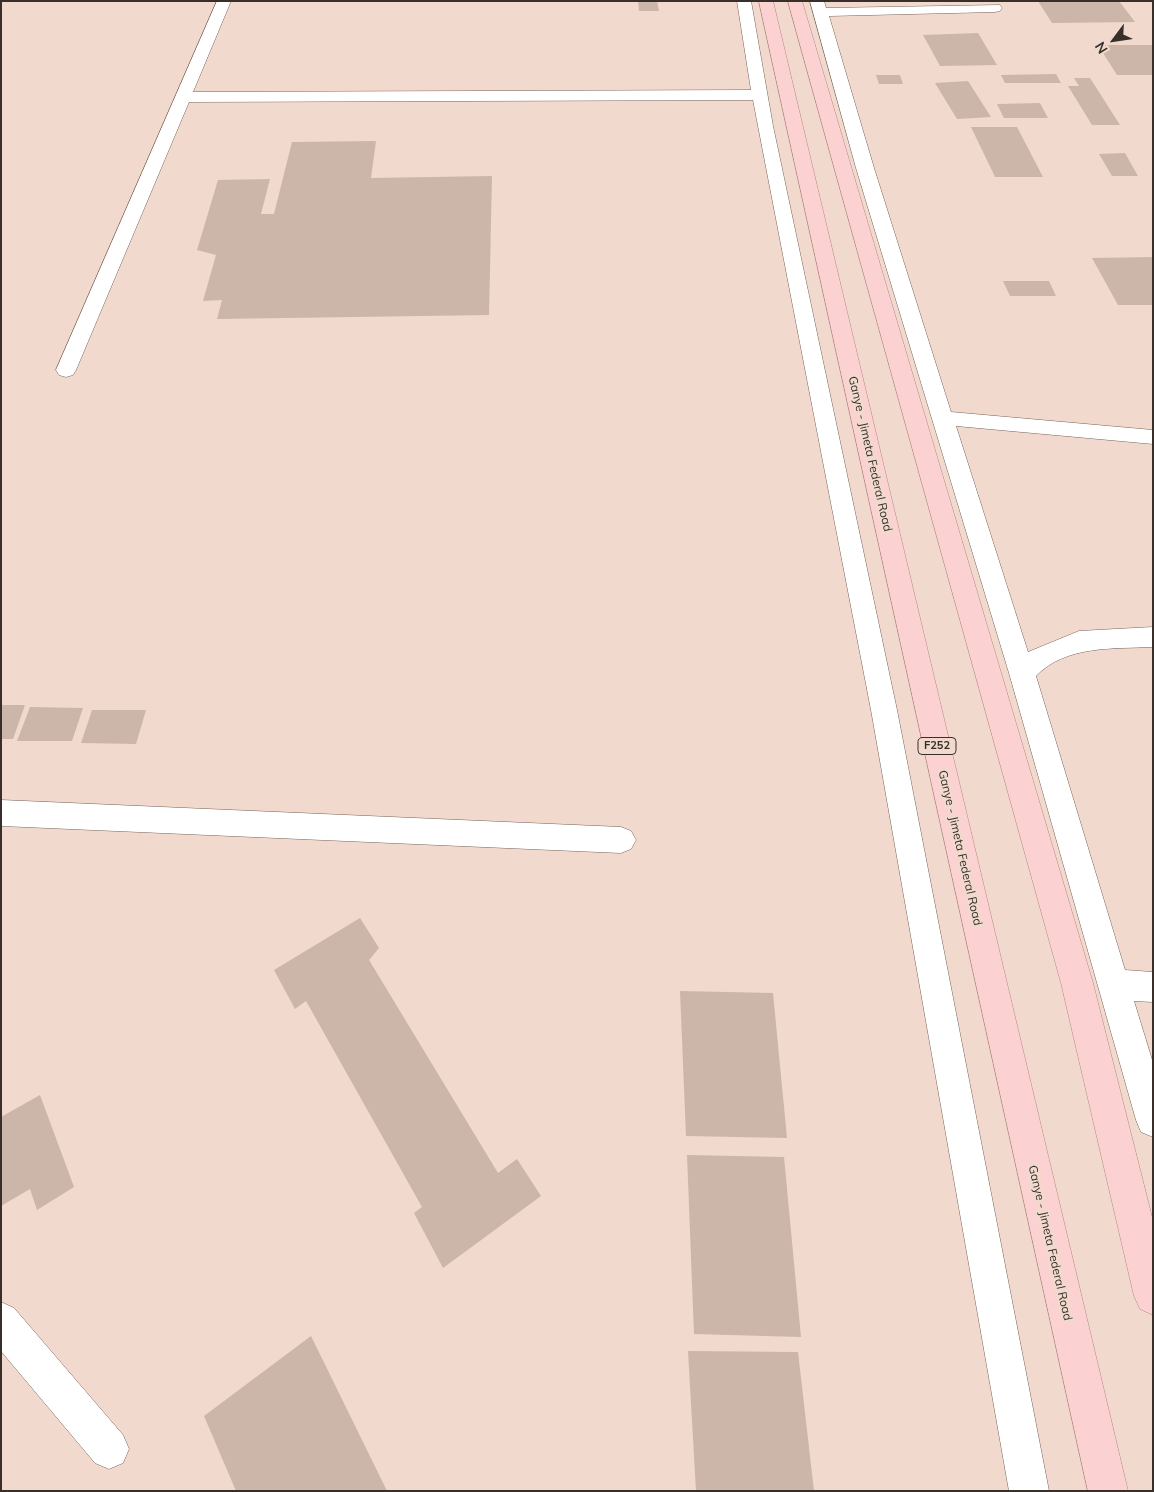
<!DOCTYPE html>
<html>
<head>
<meta charset="utf-8">
<style>
	body { margin:0 }
	#map { position:relative; width:1154px; height:1492px; overflow:hidden; background:#f1d9cd; font-family:Mulish,sans-serif }
	canvas { display:block }
	.frame { position:absolute; inset:0; border:2px solid #382e2a; pointer-events:none }
	.north { position:absolute; left:1089px; top:15px; width:50px; height:50px; -webkit-text-stroke:4px #f1d9cd; paint-order:stroke; rotate:239deg; font-size:14px; font-weight:700; line-height:20px; text-align:center; color:#382e2a }
	.north::after { content:''; display:block; margin:auto; width:18px; height:22px; background:#382e2a; clip-path:polygon(50% 0,100% 100%,50% 72%,0 100%) }
</style>
</head>
<body>
<div id="map">
<canvas width="1154" height="1492"></canvas>
<div class="frame"></div>
<div class="north">N</div>
</div>
<script>
const g = document.querySelector('canvas').getContext('2d');
g.lineJoin = 'round';
function fillPath(path, color) { g.fillStyle = color; g.fill(path, 'evenodd'); }
function trace(path, color, width, dash) { g.strokeStyle = color; g.lineWidth = width; g.lineCap = dash ? 'butt' : 'round'; g.setLineDash(dash || []); g.stroke(path); }
function label(font, color, halo, rows, align = 'center') {
  g.font = font + ' Mulish,sans-serif'; g.lineWidth = 5; g.setLineDash([]); g.textBaseline = 'middle'; g.strokeStyle = halo; g.fillStyle = color; for (const [text, x, y, turn = 0] of rows) {
    g.save(); g.translate(x, y); g.rotate((+turn || 0) * Math.PI / 180); g.textAlign = isNaN(turn) ? turn : align; if (halo) g.strokeText(text, 0, 0); g.fillText(text, 0, 0); g.restore();
  }
}
fillPath(new Path2D(`
	M638,1H657L659,11H639Z
	M1038,1H1119L1135,22L1052,23Z
	M978,33L997,65L940,66L923,35Z
	M1098,45H1153V75H1117Z
	M1056,74L1061,83H1005L1001,75Z
	M876,75H900L903,84H879Z
	M1074,78H1090L1120,125H1092L1068,86H1079Z
	M968,81L991,117L957,119L935,83Z
	M1040,103L1048,118H1004L997,104Z
	M971,127H1017L1043,177H995Z
	M376,141L371,178L492,176L489,315L217,319L222,300L203,301L216,255L197,250L218,180L270,179L261,214H274L292,142Z
	M1125,153L1138,176H1112L1099,154Z
	M1153,257V305H1118L1092,258Z
	M1003,281H1049L1056,296H1010Z
	M1,705H25L13,739H1Z
	M30,707L83,708L72,741H17Z
	M92,710H146L136,744L81,743Z
	M360,918L379,948L369,960L498,1173L517,1159L541,1196L443,1268L414,1213L422,1207L306,1001L295,1009L274,970Z
	M680,991L773,993L787,1138L686,1136Z
	M40,1095L74,1187L37,1210L30,1189L1,1206V1117Z
	M687,1155L784,1157L801,1337L694,1334Z
	M311,1336L387,1491H236L204,1416Z
	M688,1351L798,1352L814,1491H696Z`), '#ccb5a9');
const minor = new Path2D(`
	M217,1H231L193,92L751,90L737,1H751L773,126L897,710L1049,1491H1009L871,710L753,100L189,102L76,370L73,375L66,377L59,375L56,370Z
	M810,1H824L826,8L1000,5L1002,8L1000,11L995,12L829,16L874,168L951,412L1153,430V444L956,426L1028,652L1079,631L1153,627V647C1113,649 1066,645 1036,676L1125,970L1153,972V1002L1134,1001L1153,1063V1137L1141,1132L1136,1120L1009,673L856,168Z
	M1,800L621,827L631,831L636,840L631,849L621,853L1,826Z
	M1,1302L14,1308L123,1435L129,1449L123,1463L109,1469L95,1463L1,1351Z`);
const major = new Path2D(`
	M759,1H773L1128,1491H1088Z
	M788,1H802L1093,983L1153,1221V1315L1140,1309L1134,1296L1061,983Z`);
trace(minor, '#786359', 1);
trace(major, '#b58583', 1);
fillPath(minor, '#fff');
fillPath(major, '#fbd2d1');
for (const [x, y, w] of [
	[937,746,38]
]) { const box = new Path2D(); box.roundRect(x - w / 2, y - 8.5, w, 17, 4); g.fillStyle = '#f1d9cd'; g.fill(box); trace(box, '#382e2a', 1); }
label('bold 11px', '#382e2a', null, [
	["F252",937,746]
]);
label('12px', '#382e2a', '#f1d9cd', [
	["Ganye - Jimeta Federal Road",870,454,77],
	["Ganye - Jimeta Federal Road",960,848,77],
	["Ganye - Jimeta Federal Road",1050,1243,77]
]);
</script>
</body>
</html>
